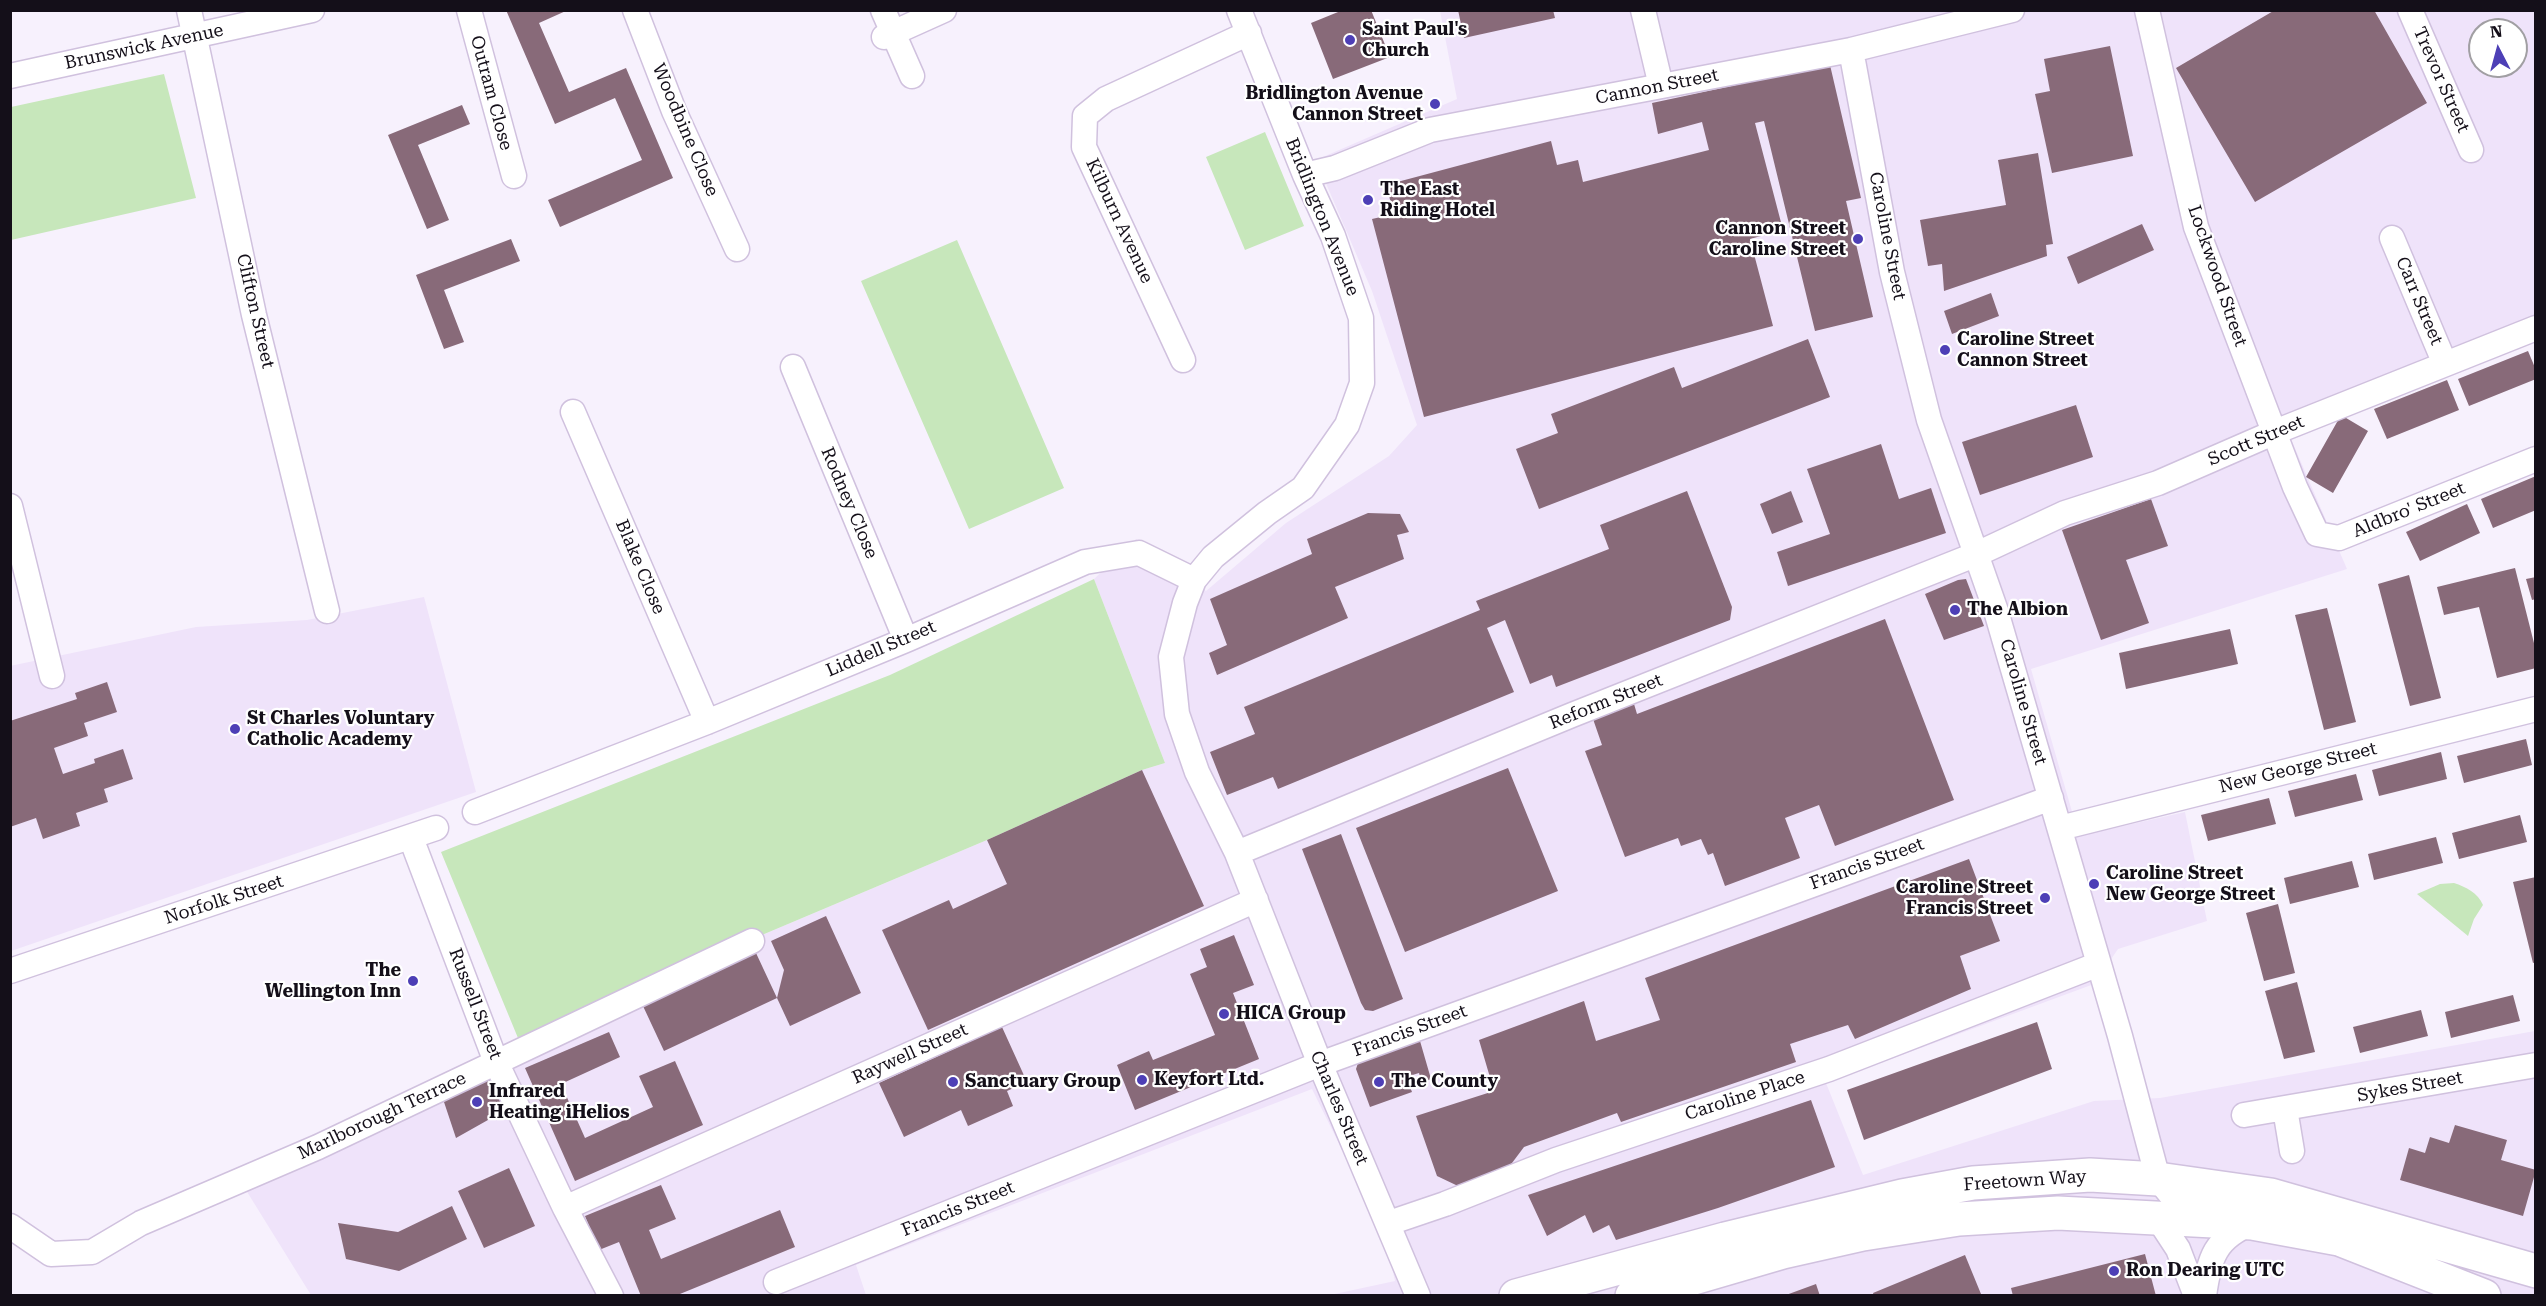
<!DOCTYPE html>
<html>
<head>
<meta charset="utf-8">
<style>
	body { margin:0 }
	#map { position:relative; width:2546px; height:1306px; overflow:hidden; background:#f7f1fd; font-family:"Roboto Serif",serif }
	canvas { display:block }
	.frame { position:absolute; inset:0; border:12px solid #140f19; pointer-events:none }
	.north { position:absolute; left:2468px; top:18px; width:60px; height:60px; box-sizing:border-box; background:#fff; border:2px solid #a19fa3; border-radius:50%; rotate:354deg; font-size:16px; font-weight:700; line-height:24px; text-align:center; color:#140f19 }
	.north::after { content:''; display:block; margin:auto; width:21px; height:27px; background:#4d3fb6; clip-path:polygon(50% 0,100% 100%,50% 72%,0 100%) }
</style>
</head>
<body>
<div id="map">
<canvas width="2546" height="1306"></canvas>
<div class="frame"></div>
<div class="north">N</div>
</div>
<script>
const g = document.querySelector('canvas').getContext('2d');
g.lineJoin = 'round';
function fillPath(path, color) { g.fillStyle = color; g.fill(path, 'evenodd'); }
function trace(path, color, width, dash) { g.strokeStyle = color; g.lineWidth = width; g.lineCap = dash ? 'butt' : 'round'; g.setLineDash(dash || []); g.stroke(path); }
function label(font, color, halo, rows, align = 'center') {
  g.font = font + ' "Roboto Serif",serif'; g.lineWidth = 4.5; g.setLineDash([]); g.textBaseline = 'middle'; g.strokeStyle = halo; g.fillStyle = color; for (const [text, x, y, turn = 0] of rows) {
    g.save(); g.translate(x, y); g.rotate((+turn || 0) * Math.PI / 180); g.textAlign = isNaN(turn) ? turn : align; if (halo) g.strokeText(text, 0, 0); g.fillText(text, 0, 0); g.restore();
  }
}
fillPath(new Path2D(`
	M1440,11H2535V341L2341,415L2291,439L2347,569L2031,669L2079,836L2185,812L2207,921L2118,949L2094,984L1826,1083L1863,1175L2094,1101L2160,1098L2535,1031V1295H1330L1395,1281L1385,1237L1312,1089L856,1265L866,1295H311L236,1174L518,1038L987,840L1142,770L1165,763L1094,579L1136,539L1206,591L1286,523L1389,456L1417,425L1372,291L1316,160L1457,99ZM2480,30H2516V66H2480Z
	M424,597L476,792L11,951L10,666L196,627L307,620Z`), '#efe3fa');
fillPath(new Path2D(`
	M164,74L196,198L11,240V107Z
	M1265,132L1304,226L1245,250L1206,157Z
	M957,240L1064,488L969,529L861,281Z
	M1094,579L1165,763L1142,770L987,840L518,1038L441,852L890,675Z
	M2454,883C2466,887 2478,893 2483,905L2474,919L2468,936L2417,894L2440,884Z`), '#c7e7bb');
fillPath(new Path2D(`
	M506,10H568L539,23L569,92L626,68L673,178L560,227L548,200L642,160L615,98L555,124Z
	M1343,10H1371L1390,57L1333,79L1311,23Z
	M1458,10H1553L1555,18L1464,38Z
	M2275,10H2374L2427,103L2255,202L2176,68Z
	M2110,46L2133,156L2052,173L2035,94L2050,91L2044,59Z
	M1830,65L1861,198L1846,201L1873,317L1815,331L1764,121L1755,123L1783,230L1750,239L1773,326L1424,417L1372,219L1394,214L1386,185L1551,141L1557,165L1578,160L1583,182L1709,150L1702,122L1658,134L1652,103Z
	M462,105L470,124L418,145L449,220L427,229L388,135Z
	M2038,153L2053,244L2046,245L2047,256L1944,291L1942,264L1928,266L1920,220L2006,205L1998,160Z
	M2142,224L2154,250L2078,284L2067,257Z
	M511,239L520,261L444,290L464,342L444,349L416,275Z
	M1991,293L1999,316L1952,334L1944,311Z
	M1808,339L1830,397L1539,509L1516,449L1558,433L1551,414L1674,367L1682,388Z
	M2528,351L2536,370V379L2469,406L2458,379Z
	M2447,380L2459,410L2387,439L2374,409Z
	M2076,405L2093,457L1980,495L1962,442Z
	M2341,415L2368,431L2333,493L2306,477Z
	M1881,444L1899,499L1931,488L1946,533L1788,586L1777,552L1830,534L1807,469Z
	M2536,476V510L2493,528L2481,499Z
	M1687,491L1732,607L1730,620L1556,687L1552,675L1530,684L1505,620L1487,628L1514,692L1278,789L1273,777L1227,795L1210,752L1255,734L1244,707L1480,610L1476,601L1609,549L1600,525Z
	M1791,491L1803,522L1772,534L1760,504Z
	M2151,499L2168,546L2126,560L2149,623L2101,640L2062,530Z
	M2467,504L2480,533L2420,561L2406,532Z
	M1368,513L1400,514L1409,532L1397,535L1404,559L1335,587L1348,618L1217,675L1209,653L1227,645L1210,599L1312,554L1307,539Z
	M2515,568L2536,651V668L2497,678L2479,607L2444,615L2437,587Z
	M2409,575L2441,698L2410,706L2378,584Z
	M2536,577V599L2532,600L2526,579Z
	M1966,579L1984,626L1944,640L1925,594L1958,580Z
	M2327,608L2356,722L2324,730L2295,615Z
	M1885,619L1954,800L1835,846L1819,805L1785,818L1800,858L1725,886L1713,853L1708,855L1701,839L1681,846L1678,838L1625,857L1585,751L1602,745L1593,719L1634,704L1637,714Z
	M2230,629L2238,664L2126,689L2119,653Z
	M107,682L117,712L84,723L88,736L54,748L63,774L95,763L94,759L123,749L133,779L104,789L108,802L76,813L80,826L43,839L36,818L10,827V721L77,699L75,693Z
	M2526,739L2532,765L2464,783L2457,756Z
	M2441,752L2447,779L2379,796L2372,770Z
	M1508,768L1558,891L1405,952L1356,828Z
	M1142,770L1204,906L928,1030L882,930L949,900L953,909L1007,884L987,840Z
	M2356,774L2363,800L2295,817L2288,791Z
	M2269,798L2276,824L2208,841L2201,815Z
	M2520,815L2527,842L2459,859L2452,833Z
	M1341,834L1403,999L1373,1011L1365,1010L1361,1003L1302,849Z
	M2436,837L2443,863L2374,880L2368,854Z
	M1969,859L2000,941L1960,956L1971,989L1855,1039L1848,1025L1790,1044L1796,1062L1621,1122L1617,1113L1524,1147L1509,1167L1458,1186L1437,1176L1416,1116L1494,1091L1479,1040L1584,1001L1596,1041L1660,1020L1645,978Z
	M2352,861L2359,887L2290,904L2284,878Z
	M2536,877V962L2533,963L2513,882Z
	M2278,904L2295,973L2264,981L2246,913Z
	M826,916L861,993L790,1026L777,998L784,970L771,941Z
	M1234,935L1254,985L1233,993L1259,1059L1135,1110L1117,1065L1149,1051L1153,1060L1215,1035L1190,974L1207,967L1200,949Z
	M756,953L777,998L664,1051L643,1006Z
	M2297,982L2315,1052L2284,1059L2265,991Z
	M2513,995L2520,1021L2451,1038L2445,1012Z
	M2421,1010L2428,1036L2360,1053L2353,1027Z
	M2037,1022L2052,1069L1864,1140L1847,1090Z
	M1002,1027L1027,1082L1007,1091L1013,1106L968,1126L961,1110L904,1137L879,1083Z
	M609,1032L620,1057L561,1084L585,1138L653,1107L639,1076L675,1061L703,1125L575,1181L525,1068Z
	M1420,1041L1431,1079L1422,1083L1419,1073L1406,1077L1412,1092L1370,1107L1356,1069L1358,1063Z
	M491,1071L511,1107L456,1138L443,1099Z
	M1811,1100L1835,1167L1718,1208L1616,1240L1609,1225L1593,1233L1585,1215L1547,1236L1528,1195Z
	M2455,1125L2507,1140L2501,1160L2536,1170L2523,1216L2400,1180L2409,1148L2425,1153L2430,1137L2449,1143Z
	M509,1168L535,1226L484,1248L458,1191Z
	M661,1185L676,1219L649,1230L661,1259L780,1210L795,1247L675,1296H641L619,1242L599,1250L585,1216Z
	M452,1206L467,1239L399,1271L346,1259L338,1223L398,1232Z
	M2145,1254L2156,1296H2013L2011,1288Z
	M1965,1255L1981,1294L1976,1296H1874L1873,1293Z
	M1816,1284L1820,1296H1786V1295Z`), '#886a79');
const minor = new Path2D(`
	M189,10L254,315L327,611
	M469,10L514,176
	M635,10L674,111L737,249
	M883,10L912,76
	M1239,10L1305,175L1333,236L1361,318L1362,383L1347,425L1303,488L1267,513L1213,557L1194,580L1185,603L1171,657L1177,714L1197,772L1237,853L1320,1064L1418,1296
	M1643,10L1661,86
	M2147,10L2196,227L2295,487L2317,534L2339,538L2536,459
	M2410,10L2471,150
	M884,37L944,10
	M1851,50L1892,272L1929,420L1996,611L2120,1036L2158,1179L2171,1195L2227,1214
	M10,76L312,10
	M1305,175L1335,168L1430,130L1851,50L2012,10
	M2392,238L2445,364
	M1183,360L1084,147L1085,116L1106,99L1249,33
	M793,367L906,640
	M573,412L707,722
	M10,506L52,676
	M475,812L707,722L906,640L1085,562L1139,553L1194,580
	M2060,828L2536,709
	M411,838L496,1062L565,1208L611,1296
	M1237,853L1572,715L1977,554L2065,513L2158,483L2275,432L2536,328
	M10,971L436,828
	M2285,1109L2292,1151
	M2244,1115L2536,1065
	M565,1208L1256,900
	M2157,1217L2178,1249L2196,1296
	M1389,1223L1445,1204L1556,1160L1829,1069L2099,964
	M10,1226L51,1254L92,1252L141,1223L318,1147L752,941
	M776,1282L1320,1064L2051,798
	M2204,1296C2209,1258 2215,1238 2252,1223`);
const trunk = new Path2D(`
	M1516,1296L1725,1239L1902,1196L1973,1183L2090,1175L2158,1179L2271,1195L2536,1271
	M1632,1296L1783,1252L1863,1234L1959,1219L2058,1213L2252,1223L2339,1239L2484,1296`);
trace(minor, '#d0c1de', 27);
trace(trunk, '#d0c1de', 36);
trace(minor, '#fff', 24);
trace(trunk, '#fff', 33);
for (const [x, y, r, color] of [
	[1350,40,6,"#4d3fb6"],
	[1435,104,6,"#4d3fb6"],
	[1368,200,6,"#4d3fb6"],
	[1858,239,6,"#4d3fb6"],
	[1945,350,6,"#4d3fb6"],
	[1955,610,6,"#4d3fb6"],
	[235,729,6,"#4d3fb6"],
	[2094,884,6,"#4d3fb6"],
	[2045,898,6,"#4d3fb6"],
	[413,981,6,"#4d3fb6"],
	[1224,1014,6,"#4d3fb6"],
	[1142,1080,6,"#4d3fb6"],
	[953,1082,6,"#4d3fb6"],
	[1379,1082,6,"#4d3fb6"],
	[477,1102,6,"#4d3fb6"],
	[2114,1271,6,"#4d3fb6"]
]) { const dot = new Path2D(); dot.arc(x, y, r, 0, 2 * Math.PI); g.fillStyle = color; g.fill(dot); trace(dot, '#fff', 2); }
label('bold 18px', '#140f19', '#fff', [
	["Saint Paul's",1362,30],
	["Church",1362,51],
	["Bridlington Avenue",1423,94,"right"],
	["Cannon Street",1423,115,"right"],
	["The East",1380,190],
	["Riding Hotel",1380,211],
	["Cannon Street",1846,229,"right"],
	["Caroline Street",1846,250,"right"],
	["Caroline Street",1957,340],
	["Cannon Street",1957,361],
	["The Albion",1967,610],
	["St Charles Voluntary",247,719],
	["Catholic Academy",247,740],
	["Caroline Street",2106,874],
	["New George Street",2106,895],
	["Caroline Street",2033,888,"right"],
	["Francis Street",2033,909,"right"],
	["The",401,971,"right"],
	["Wellington Inn",401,992,"right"],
	["HICA Group",1236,1014],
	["Keyfort Ltd.",1154,1080],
	["Sanctuary Group",965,1082],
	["The County",1391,1082],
	["Infrared",489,1092],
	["Heating iHelios",489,1113],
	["Ron Dearing UTC",2126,1271]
], 'left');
label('18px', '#140f19', '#fff', [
	["Brunswick Avenue",144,47,-12],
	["Trevor Street",2441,80,66],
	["Cannon Street",1657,87,-11],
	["Outram Close",491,93,75],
	["Woodbine Close",685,130,67],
	["Bridlington Avenue",1322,217,68],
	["Kilburn Avenue",1119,221,65],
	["Caroline Street",1887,236,79],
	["Lockwood Street",2217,276,71],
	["Carr Street",2419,301,67],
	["Clifton Street",255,311,77],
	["Scott Street",2256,441,-23],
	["Rodney Close",849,503,67],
	["Aldbro' Street",2409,510,-22],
	["Blake Close",640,567,67],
	["Liddell Street",881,649,-23],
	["Reform Street",1606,702,-22],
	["Caroline Street",2023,702,74],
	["New George Street",2298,768,-14],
	["Francis Street",1867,864,-20],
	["Norfolk Street",224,900,-18],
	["Russell Street",475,1004,69],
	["Francis Street",1410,1031,-20],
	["Raywell Street",910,1054,-24],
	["Sykes Street",2410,1087,-10],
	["Caroline Place",1745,1096,-18],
	["Charles Street",1339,1108,67],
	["Marlborough Terrace",382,1116,-25],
	["Freetown Way",2025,1181,-4],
	["Francis Street",958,1209,-22]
]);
</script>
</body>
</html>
